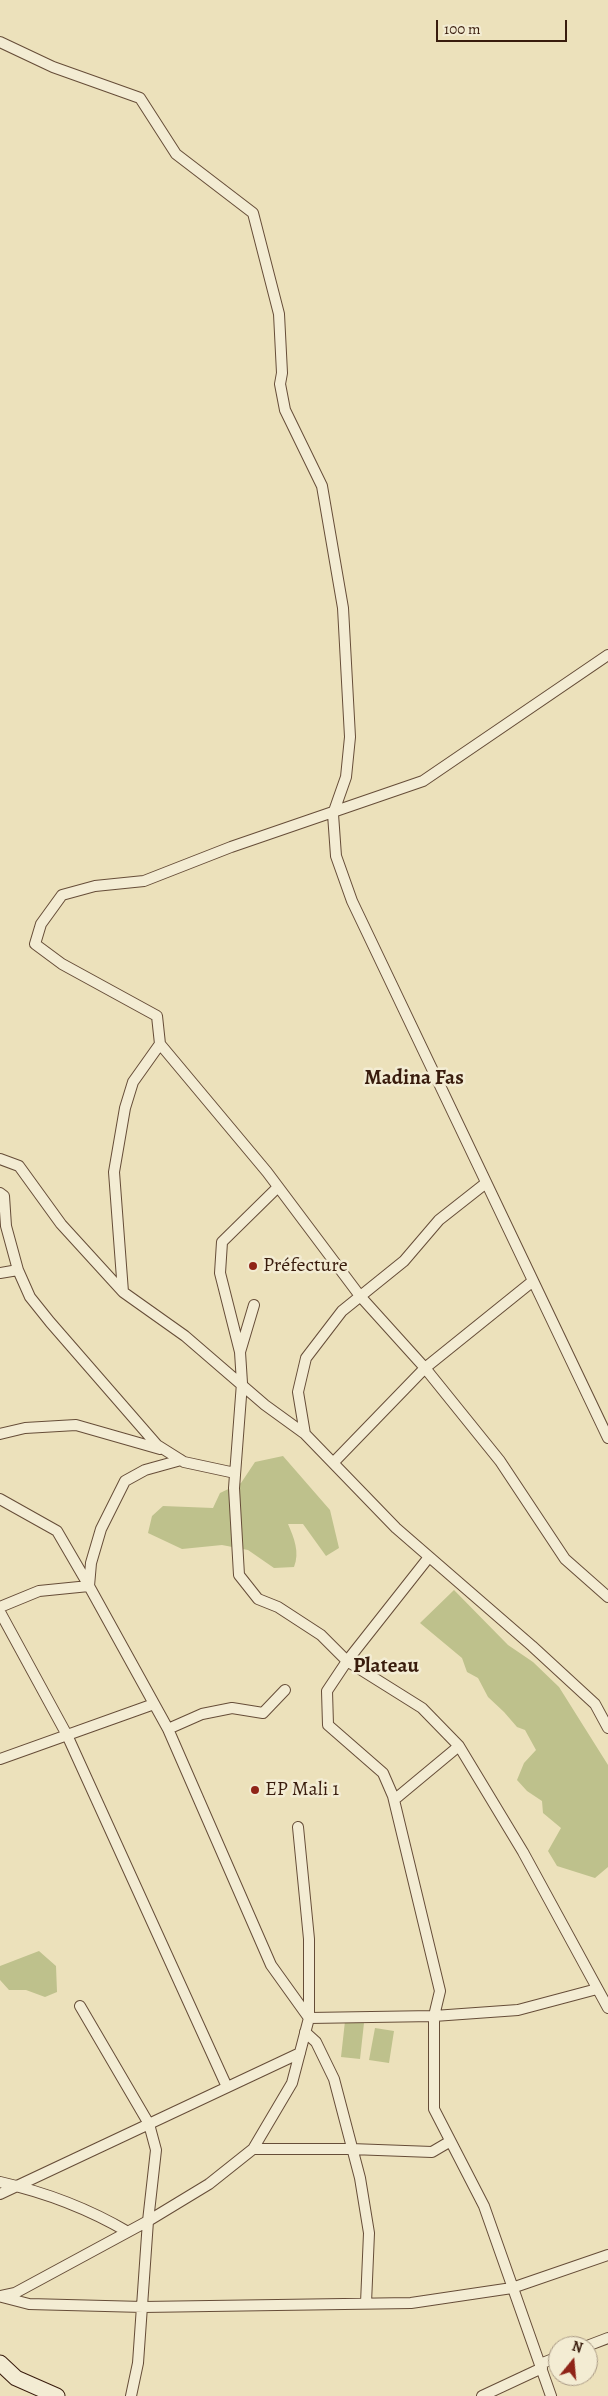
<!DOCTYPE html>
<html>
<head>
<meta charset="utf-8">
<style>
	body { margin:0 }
	#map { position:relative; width:608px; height:2396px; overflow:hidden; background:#ece1bb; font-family:Alegreya,serif }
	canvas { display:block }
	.north { position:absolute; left:548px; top:2336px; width:50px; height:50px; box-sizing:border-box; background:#f3ecd3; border:1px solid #a99984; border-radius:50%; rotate:17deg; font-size:14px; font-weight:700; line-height:20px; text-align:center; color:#391c0d }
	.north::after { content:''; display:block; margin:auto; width:18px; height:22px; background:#8f2418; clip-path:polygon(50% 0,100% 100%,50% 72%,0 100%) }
	.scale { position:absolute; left:436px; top:20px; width:131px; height:22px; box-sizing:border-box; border:2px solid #391c0d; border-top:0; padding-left:6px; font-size:15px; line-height:18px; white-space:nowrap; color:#391c0d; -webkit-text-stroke:4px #f3ecd3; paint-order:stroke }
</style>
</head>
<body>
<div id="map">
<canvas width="608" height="2396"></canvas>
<div class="north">N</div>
<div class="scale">100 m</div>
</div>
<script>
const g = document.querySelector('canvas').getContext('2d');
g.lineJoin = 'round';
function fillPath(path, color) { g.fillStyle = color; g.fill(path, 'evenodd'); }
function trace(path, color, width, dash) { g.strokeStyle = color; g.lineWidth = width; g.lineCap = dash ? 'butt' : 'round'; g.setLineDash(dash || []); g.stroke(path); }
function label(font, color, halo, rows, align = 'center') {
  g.font = font + ' Alegreya,serif'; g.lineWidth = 5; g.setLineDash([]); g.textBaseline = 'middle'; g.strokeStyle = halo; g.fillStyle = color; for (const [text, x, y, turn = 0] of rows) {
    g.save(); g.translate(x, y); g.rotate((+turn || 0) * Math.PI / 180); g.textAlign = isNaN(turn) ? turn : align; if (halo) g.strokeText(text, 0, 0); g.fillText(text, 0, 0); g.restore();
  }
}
fillPath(new Path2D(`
	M283,1456L330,1510L339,1548L326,1556L303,1524H288C294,1538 300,1552 294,1567L274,1568L248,1550L222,1545L182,1549L148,1533L152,1516L163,1506L213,1508L220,1493L241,1483L255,1462Z
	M454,1590L508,1645L533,1662L559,1687L608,1765V1867L595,1878L557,1866L548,1851L561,1828L543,1813L542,1801L527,1791L517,1780L524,1763L536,1750L525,1730L517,1727L504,1712L488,1697L478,1678L467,1672L462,1658L420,1623Z
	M39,1951L56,1966L57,1992L45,1997L26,1990H9L0,1980V1966Z
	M345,2021L364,2023L360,2059L341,2057Z
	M375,2028L394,2031L389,2063L369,2060Z`), '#bec18c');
const street = new Path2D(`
	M0,42L53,67L140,98L176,154L253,213L279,314L282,373L280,384L285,410L322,486L343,608L350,737L346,777L333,814L336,856L352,901L608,1438
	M608,655L423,781L231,847L144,881L95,886L62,895L41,924L35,944L62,964L157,1016L160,1044L133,1082L125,1108L114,1172L123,1292L185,1336L265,1405L305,1434L396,1528L532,1646L595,1704L608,1728
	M160,1044L267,1172L360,1296L425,1368L500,1461L565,1559L608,1597
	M0,1159L19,1166L61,1224L123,1292
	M0,1193L4,1196L6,1226L18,1270L30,1297L50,1322L157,1445L184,1462L235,1473
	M0,1273L18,1270
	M254,1305L240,1352L242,1383L234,1488L239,1575L258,1599L278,1607L321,1635L347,1661L422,1708L459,1746L523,1852L608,2008
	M240,1352L220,1273L222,1242L278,1187
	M0,1434L25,1428L76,1425L160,1449
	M305,1434L298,1392L306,1358L342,1311L404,1261L439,1220L486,1183
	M333,1463L425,1368L533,1281
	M0,1499L57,1531L89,1586L168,1729L271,1965L309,2018L434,2016L518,2010L597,1989
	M429,1557L347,1661L327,1691L328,1725L383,1773L393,1796L440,1991L434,2016V2109L484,2206L551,2396
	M0,1607L39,1591L89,1586L91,1563L101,1529L125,1481L145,1470L181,1460
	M0,1612L67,1735L227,2087
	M168,1729L202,1714L232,1708L263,1713L285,1690
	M0,1759L154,1704
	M394,1800L459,1746
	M80,2006L149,2124L156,2150L148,2221L138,2363L131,2396
	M305,2032L316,2042L334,2079L360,2178L369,2233L366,2303
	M253,2149H351L432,2152L449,2142
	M0,2182C44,2192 89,2209 128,2232
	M0,2194L300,2053
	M0,2296L15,2293L148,2221L209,2184L253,2149L292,2083L309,2018V1939L298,1827
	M2,2297L29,2304L143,2307L411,2303L512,2288L608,2255
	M587,2346L608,2338
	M540,2364L558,2357
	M482,2396L542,2368`);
const secondary = new Path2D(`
	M0,2363L16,2378L57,2396`);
trace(street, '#664d38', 12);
trace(secondary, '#391c0d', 17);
trace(street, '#f3ecd3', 10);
trace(secondary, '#f3ecd3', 15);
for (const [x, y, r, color] of [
	[253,1266,5,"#8f2418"],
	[255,1790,5,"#8f2418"]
]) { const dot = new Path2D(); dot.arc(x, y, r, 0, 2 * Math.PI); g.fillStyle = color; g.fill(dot); trace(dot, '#f3ecd3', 2); }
label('20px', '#391c0d', '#f3ecd3', [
	["Préfecture",263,1266],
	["EP Mali 1",265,1790]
], 'left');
label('bold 21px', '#391c0d', '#f3ecd3', [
	["Madina Fas",414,1079],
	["Plateau",386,1667]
]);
</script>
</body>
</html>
